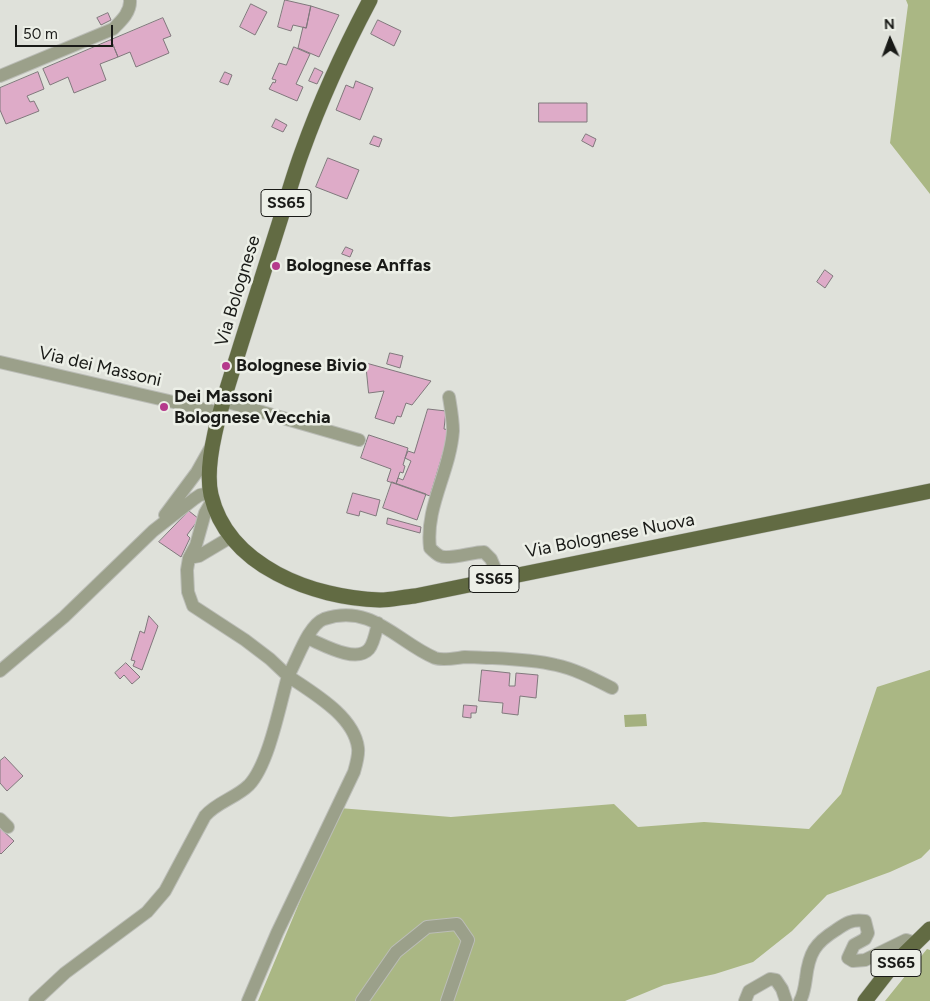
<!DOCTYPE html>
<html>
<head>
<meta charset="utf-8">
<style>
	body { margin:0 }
	#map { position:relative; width:930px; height:1001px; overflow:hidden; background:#dfe1da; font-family:Figtree,sans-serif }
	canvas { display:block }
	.north { position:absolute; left:865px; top:15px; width:50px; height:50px; -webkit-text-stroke:4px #ecefe7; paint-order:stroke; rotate:358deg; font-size:14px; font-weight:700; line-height:20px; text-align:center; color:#191a17 }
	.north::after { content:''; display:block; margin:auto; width:18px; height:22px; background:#191a17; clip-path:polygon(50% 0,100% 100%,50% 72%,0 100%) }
	.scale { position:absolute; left:15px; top:25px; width:98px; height:22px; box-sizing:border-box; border:2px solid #191a17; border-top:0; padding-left:6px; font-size:15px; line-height:18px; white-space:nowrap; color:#191a17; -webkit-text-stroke:4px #ecefe7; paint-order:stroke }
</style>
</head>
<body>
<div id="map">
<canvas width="930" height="1001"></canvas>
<div class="north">N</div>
<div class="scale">50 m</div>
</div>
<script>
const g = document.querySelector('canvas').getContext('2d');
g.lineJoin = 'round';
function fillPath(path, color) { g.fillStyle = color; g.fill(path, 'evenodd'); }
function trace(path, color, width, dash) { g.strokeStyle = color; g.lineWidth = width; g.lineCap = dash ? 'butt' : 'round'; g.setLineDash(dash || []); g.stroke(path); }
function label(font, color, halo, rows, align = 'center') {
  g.font = font + ' Figtree,sans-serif'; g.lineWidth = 5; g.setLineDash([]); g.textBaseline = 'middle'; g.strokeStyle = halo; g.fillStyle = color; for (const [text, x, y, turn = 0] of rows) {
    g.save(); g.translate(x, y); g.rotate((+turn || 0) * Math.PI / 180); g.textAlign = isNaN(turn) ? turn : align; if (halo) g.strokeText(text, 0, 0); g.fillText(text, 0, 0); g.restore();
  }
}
fillPath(new Path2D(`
	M906,0H930V194L890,143L908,5Z
	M930,670V849L921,858L890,872L827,895L792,931L753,962L715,974L664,985L625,1001H258L339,808L451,817L614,804L638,827L704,822L809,829L841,794L877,687Z
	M927,949L930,950V1001H885Z`), '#aab784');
fillPath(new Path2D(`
	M646,714L647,726L625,727L624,715Z`), '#a4b07e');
const building = new Path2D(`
	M285,0L311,6L306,28L293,25L291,31L278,27Z
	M251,4L267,12L255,35L240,27Z
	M311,6L339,15L319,57L298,48L303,27L306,28Z
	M108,13L111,20L101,25L97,18Z
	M163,18L171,36L163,39L169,53L136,67L130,52L118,57L111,40Z
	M378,20L401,31L394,46L371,34Z
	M111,40L118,57L100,64L106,80L74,93L68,77L50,85L43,69Z
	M294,47L310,54L296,84L303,87L297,101L269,89L273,82L275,83L276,80L272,79L279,63L286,65Z
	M315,68L323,72L317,84L309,81Z
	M38,72L44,89L27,96L30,102L34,101L39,111L6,124L0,110V88Z
	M225,72L232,75L228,85L220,82Z
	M356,81L373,88L360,120L336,110L346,85L353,88Z
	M539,103H587V122H539Z
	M276,119L287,125L283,132L272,127Z
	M586,134L596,139L593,147L582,141Z
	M374,136L382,139L379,147L370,144Z
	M328,158L359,170L347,199L316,187Z
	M346,247L353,250L350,257L342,254Z
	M825,270L833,276L825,288L817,282Z
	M390,353L403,356L400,368L387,364Z
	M366,363L431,381L412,405L406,403L401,417L397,416L394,424L375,418L384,391L369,393Z
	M428,409L446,411L444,429L450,430L430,496L396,484L398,478L403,480L411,461L405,458L408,451L414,453Z
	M369,435L408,448L403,465L405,466L403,473L400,472L396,484L387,481L391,469L361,458Z
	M392,482L426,494L417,520L383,508Z
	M353,493L380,500L376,516L360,511L359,516L347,513Z
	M189,511L199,519L187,535L190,538L181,557L159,542Z
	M388,518L421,527L420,533L387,524Z
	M149,616L158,626L142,670L133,666L135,661L131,660L140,631L144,633Z
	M126,663L140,677L132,684L124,675L120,679L115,673Z
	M482,670L510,673L509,686H515L516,673L538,675L536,698L520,696L518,715L502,713L503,703L479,701Z
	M464,705L477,706L476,713H471V718L463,717Z
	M5,757L23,776L7,791L0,783V761Z
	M0,828L14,841L1,854L0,853Z`);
fillPath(building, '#deabc8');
trace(building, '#80787c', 1);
const minor = new Path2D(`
	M0,76L113,29C121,21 131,12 130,0
	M0,362L221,413
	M449,397C451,409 453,420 453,431C450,472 425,507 430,548C433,551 436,554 440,556C448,560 473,552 484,552L491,559L499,578
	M224,401L359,440
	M165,515L197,472L211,447
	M189,558L199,556L231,537
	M307,638C322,644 356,664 369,649C374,643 376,631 378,623
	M0,671L64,617L153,531L194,499L200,495L210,493
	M0,819L8,827
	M35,1001L65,973L147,912L165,891L205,816C217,802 236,798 249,785C269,764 280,704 288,676L270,659L245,640L193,606L188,592L187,570L189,558L196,545L205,513L212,501
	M248,1001L277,933L354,772C356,765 359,755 358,748C354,716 313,693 288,676C297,661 308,625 324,619C372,603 397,642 435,658C443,661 456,658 465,657C474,657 483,658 492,658C513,659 535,660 556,665C575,669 594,679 612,688
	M362,1001L396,952L427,927L457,924L468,940L447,1001
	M745,1001L749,991L770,979L776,980L782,989L786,1001
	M800,1001C804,994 805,985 806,978C809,953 815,943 836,930C846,923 852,919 865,921L868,933L865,939L854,945L848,958L853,961L865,960L906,940L915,943`);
const major = new Path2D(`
	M370,0C344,49 321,99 302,152C295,171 289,191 283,211C269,255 255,300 241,344C229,384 202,455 211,495C228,567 314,598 380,600C391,600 403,597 415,596L930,491
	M865,1001L893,965L930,929`);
trace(minor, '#bbbdb7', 14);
trace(major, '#bbbdb7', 16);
trace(minor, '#9ba08a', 12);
trace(major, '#626b43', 15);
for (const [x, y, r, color] of [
	[276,266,5,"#b53a8c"],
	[226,366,5,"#b53a8c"],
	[164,407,5,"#b53a8c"]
]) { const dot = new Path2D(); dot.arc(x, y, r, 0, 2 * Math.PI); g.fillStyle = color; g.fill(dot); trace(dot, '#ecefe7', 2); }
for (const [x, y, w] of [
	[286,203,50],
	[494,579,50],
	[896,963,50]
]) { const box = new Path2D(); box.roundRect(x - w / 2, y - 13.5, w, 27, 4); g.fillStyle = '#ecefe7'; g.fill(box); trace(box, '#191a17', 1); }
label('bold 16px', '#191a17', null, [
	["SS65",286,203],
	["SS65",494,579],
	["SS65",896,963]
]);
label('bold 18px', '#191a17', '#ecefe7', [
	["Bolognese Anffas",286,266],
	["Bolognese Bivio",236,366],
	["Dei Massoni",174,397],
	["Bolognese Vecchia",174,418]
], 'left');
label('18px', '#191a17', '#ecefe7', [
	["Via Bolognese",238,291,-73],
	["Via dei Massoni",100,367,13],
	["Via Bolognese Nuova",610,536,-11]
]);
</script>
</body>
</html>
